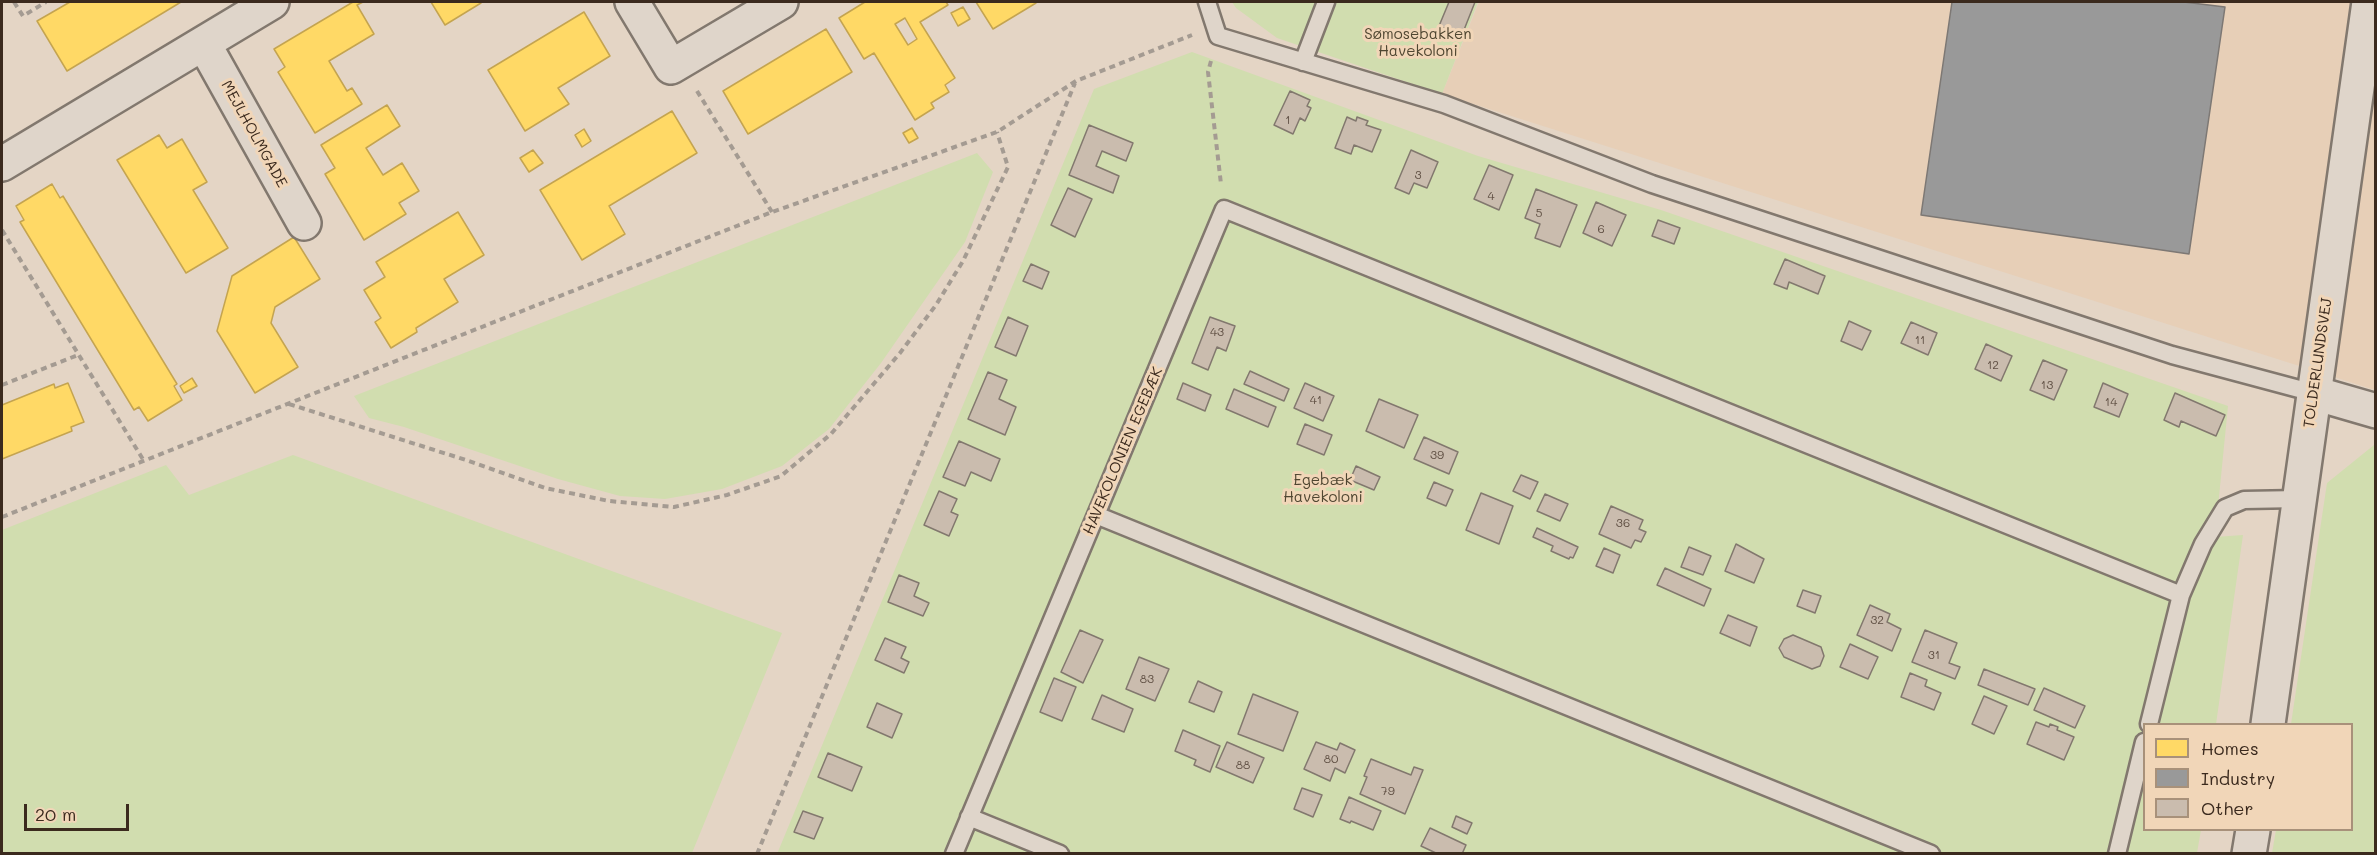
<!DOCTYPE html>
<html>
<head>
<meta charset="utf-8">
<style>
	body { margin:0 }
	#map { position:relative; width:2377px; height:855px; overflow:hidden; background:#e4d5c5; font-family:Mali,sans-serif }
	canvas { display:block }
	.frame { position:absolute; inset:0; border:3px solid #3b2a1e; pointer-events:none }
	.legend { position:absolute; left:2143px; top:723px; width:210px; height:108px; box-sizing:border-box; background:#f1d6b8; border:2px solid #a8917a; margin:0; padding:8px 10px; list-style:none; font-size:18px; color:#3b2a1e }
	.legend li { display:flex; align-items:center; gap:12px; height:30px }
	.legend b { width:30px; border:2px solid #a8917a }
	.scale { position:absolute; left:24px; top:804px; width:105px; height:27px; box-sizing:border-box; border:3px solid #3b2a1e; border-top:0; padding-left:8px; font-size:18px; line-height:21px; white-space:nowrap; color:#3b2a1e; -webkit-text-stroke:4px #f1d6b8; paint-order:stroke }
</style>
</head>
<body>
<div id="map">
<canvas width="2377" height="855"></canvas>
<div class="frame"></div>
<ul class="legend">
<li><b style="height:16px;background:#ffd966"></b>Homes</li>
<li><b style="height:16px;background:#999"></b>Industry</li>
<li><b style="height:16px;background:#cabcae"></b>Other</li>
</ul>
<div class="scale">20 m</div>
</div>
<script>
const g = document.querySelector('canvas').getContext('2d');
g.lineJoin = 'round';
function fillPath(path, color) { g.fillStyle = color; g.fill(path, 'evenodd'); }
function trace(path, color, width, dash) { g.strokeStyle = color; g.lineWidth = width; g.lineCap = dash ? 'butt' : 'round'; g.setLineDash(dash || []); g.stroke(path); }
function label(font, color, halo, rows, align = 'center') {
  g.font = font + ' Mali,sans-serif'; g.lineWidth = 6; g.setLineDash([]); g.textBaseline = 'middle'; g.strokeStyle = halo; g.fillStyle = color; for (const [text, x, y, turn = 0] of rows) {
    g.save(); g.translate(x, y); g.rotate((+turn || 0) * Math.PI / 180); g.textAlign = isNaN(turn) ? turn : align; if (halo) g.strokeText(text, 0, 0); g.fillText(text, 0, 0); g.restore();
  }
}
fillPath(new Path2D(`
	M1479,2H2375V390L1442,94Z`), '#e7cfb7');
fillPath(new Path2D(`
	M1232,2H1478L1442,94L1277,38L1236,8Z
	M1192,52L1478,156L1661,210L2228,406L2215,537L2243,535L2216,724H2144V830H2201L2197,853L777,854L1094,89Z
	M977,153L993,172L965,242L881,363L829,429L782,466L722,489L665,499L620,496L558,479L404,427L369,418L354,396Z
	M2374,445L2375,853H2272L2276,830H2352V724H2291L2327,483Z
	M293,455L782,633L692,853H2V530L166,465L189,495Z`), '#d1ddaf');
const homes = new Path2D(`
	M70,2H181L67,71L37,21Z
	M353,2H363L357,5L374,34L329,61L347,91L352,88L362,104L315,133L278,72L285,67L274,49Z
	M431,2H480L481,3L445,25Z
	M865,2H946L948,5L920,22L955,78L945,85L949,92L931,103L934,108L915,120L874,53L864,59L839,18ZM905,18L917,39L908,45L895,24Z
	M976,2H1034L1036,3L993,29Z
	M963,7L970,19L958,26L951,13Z
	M584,12L610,56L558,88L569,104L525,131L488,70Z
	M826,29L852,72L748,134L723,91Z
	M387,105L400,126L366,148L383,175L402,163L419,191L399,203L406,214L364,240L325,174L335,168L321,145Z
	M672,111L697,153L609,206L625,234L582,260L540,190Z
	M912,128L918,138L909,143L903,133Z
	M584,129L591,141L582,147L575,135Z
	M159,135L167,148L182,139L207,182L193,190L228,248L186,273L117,160Z
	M533,150L543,163L529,172L520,158Z
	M52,184L60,198L63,196L177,384L174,386L182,400L148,421L139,407L134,410L20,222L24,220L16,206Z
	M458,212L484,255L444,279L458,302L416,328L417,332L391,348L375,322L381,318L364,290L385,277L376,262Z
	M294,237L320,279L275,307L271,323L298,367L255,393L217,331L232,276Z
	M192,378L197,386L184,393L180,386Z
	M68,383L84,422L71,427L72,431L2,459V405L54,384L55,388Z`);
fillPath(homes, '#ffd966');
trace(homes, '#c4a450', 1.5);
const industry = new Path2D(`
	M1952,2H2184L2225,7L2189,254L1921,215Z`);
fillPath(industry, '#999');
trace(industry, '#7d7874', 1.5);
const building = new Path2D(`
	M1449,2H1475L1462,35L1439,26Z
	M1290,91L1310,100L1307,106L1311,108L1305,121L1300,118L1293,134L1274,125Z
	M1347,117L1356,121L1357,117L1368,121L1366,125L1381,130L1372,152L1354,145L1351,154L1335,148Z
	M1089,125L1133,143L1126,161L1102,151L1096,166L1119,176L1113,193L1069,175Z
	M1411,150L1438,162L1427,188L1414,183L1409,194L1395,188Z
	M1489,165L1513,175L1499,210L1474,199Z
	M1068,188L1092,199L1075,237L1051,225Z
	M1536,189L1577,205L1560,247L1535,238L1540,224L1525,218Z
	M1596,202L1626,215L1612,246L1583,233Z
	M1658,220L1680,228L1674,244L1652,236Z
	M1785,259L1825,276L1818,294L1789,282L1787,289L1774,284Z
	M1031,264L1049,272L1042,289L1023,281Z
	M1008,317L1028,326L1016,356L995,347Z
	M1210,317L1235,326L1226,351L1217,347L1208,370L1192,363Z
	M1849,321L1871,331L1862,350L1841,341Z
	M1911,322L1937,333L1928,355L1901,343Z
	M1986,344L2012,356L2001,381L1975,369Z
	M2043,360L2067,370L2054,400L2030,390Z
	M1250,371L1289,389L1284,401L1244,384Z
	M988,372L1007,380L999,399L1016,407L1005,435L968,419Z
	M1183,383L1211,395L1205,411L1177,399Z
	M1305,383L1334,396L1323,421L1294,408Z
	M2103,383L2128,394L2119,417L2094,407Z
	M1234,389L1276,407L1268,427L1226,409Z
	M2175,393L2225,415L2216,436L2181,421L2179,427L2164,420Z
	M1379,399L1418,415L1404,448L1366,431Z
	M1305,424L1332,435L1324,455L1297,444Z
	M1424,437L1458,452L1449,474L1414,459Z
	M959,441L1000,459L991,481L971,472L965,486L943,477Z
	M1356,466L1380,477L1374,490L1350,480Z
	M1521,475L1538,482L1530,499L1513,491Z
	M1434,482L1453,490L1446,506L1427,498Z
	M939,491L957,499L951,512L958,515L949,536L924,525Z
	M1481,493L1513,506L1499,544L1466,530Z
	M1545,494L1568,504L1560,521L1537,511Z
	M1611,506L1643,520L1639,529L1646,532L1641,542L1635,540L1631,548L1599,534Z
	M1537,528L1578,547L1573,558L1570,557L1569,559L1551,551L1553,546L1533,537Z
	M1736,544L1764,559L1754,583L1725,571Z
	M1689,547L1711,556L1703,575L1681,567Z
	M1604,548L1620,555L1613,573L1596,566Z
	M1665,568L1711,589L1704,606L1657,585Z
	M899,575L919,583L914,596L929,603L923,616L888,602Z
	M1803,590L1821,596L1815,613L1797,606Z
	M1870,605L1890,614L1887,622L1901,629L1892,651L1857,635Z
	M1728,615L1757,627L1750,646L1720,633Z
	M1080,630L1103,640L1083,683L1061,672Z
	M1925,630L1957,643L1949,663L1960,667L1955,679L1912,662Z
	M1793,635L1821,647L1824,656L1820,666L1812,669L1784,657L1779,648L1784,639Z
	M885,638L906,647L901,658L909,662L904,673L875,660Z
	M1850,644L1878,657L1868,679L1840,667Z
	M1139,657L1169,669L1155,701L1126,689Z
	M1984,669L2035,689L2028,705L1978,685Z
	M1910,673L1927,680L1925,686L1941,693L1934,710L1901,697Z
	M1054,678L1076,687L1062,721L1040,712Z
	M1198,681L1222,692L1214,712L1189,702Z
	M2044,688L2085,706L2075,728L2034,710Z
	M1253,694L1298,712L1283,751L1238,734Z
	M1102,695L1133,709L1124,732L1092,719Z
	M1984,696L2007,706L1994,734L1972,724Z
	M877,703L902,714L892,738L867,727Z
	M2036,722L2049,727L2050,724L2058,727L2057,730L2074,737L2064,760L2027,744Z
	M1183,730L1220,746L1210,772L1194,765L1196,760L1175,751Z
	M1227,742L1264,758L1253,783L1216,767Z
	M1316,742L1337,750L1340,743L1355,750L1345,773L1335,768L1330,781L1304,769Z
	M828,753L862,767L852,791L818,777Z
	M1371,759L1411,775L1414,767L1423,770L1405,814L1360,794L1367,777L1364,776Z
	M1302,788L1322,795L1313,817L1294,809Z
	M1349,797L1381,811L1373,830L1351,821L1350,823L1340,819Z
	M803,811L823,818L814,839L794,832Z
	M1456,816L1472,823L1467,834L1452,827Z
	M1430,828L1466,845L1462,854H1438L1421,846Z`);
fillPath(building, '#cabcae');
trace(building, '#82786e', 1.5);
const lane = new Path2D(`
	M1207,2L1218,36L1444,104L1652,184L2172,355L2314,393
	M1303,62L1326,2
	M1096,515L1931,854
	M2149,724L2181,595L2203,544L2225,508L2244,500L2299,499
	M969,817L1060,854
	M954,854L1224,209L2181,595
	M2117,854L2144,742`);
const street = new Path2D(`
	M632,2L671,67L781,2
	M204,44L304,223
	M2,164L272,2
	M2314,393L2376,411`);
const secondary = new Path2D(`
	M2268,724L2369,2
	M2249,854L2253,830`);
trace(lane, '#82786e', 21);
trace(street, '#82786e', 38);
trace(secondary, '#82786e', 38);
trace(new Path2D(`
	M14,2L23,16L46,2
	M1211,61L1208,72L1221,184
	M697,91L772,212
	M2,230L144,461
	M2,385L78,355
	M289,404L469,461L545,488L609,501L674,507L727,495L781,476L831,434L900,353L936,305L963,261L1008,167L997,132
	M2,517L772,212L997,132L1076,81L1192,35
	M757,854L1075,83`), '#a49b92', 4, [6, 4.5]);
trace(lane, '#dfd5ca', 16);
trace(street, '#dfd5ca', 33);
trace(secondary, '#dfd5ca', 33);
label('12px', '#605044', null, [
	["1",1288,120],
	["3",1418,175],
	["4",1491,196],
	["5",1539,213],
	["6",1601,229],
	["43",1217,332],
	["11",1920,340],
	["12",1993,365],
	["13",2047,385],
	["41",1316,400],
	["14",2111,402],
	["39",1437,455],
	["36",1623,523],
	["32",1877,620],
	["31",1934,655],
	["83",1147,679],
	["80",1331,759],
	["88",1243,765],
	["79",1388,791]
]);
label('15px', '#4f4631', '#f1d6b8', [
	["Sømosebakken",1418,34],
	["Havekoloni",1418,51],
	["Egebæk",1323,480],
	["Havekoloni",1323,497]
]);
label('15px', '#3b2a1e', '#f1d6b8', [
	["MEJLHOLMGADE",254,134,61],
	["TOLDERLUNDSVEJ",2318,363,-82],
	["HAVEKOLONIEN EGEBÆK",1123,451,-67]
]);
</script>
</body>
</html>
